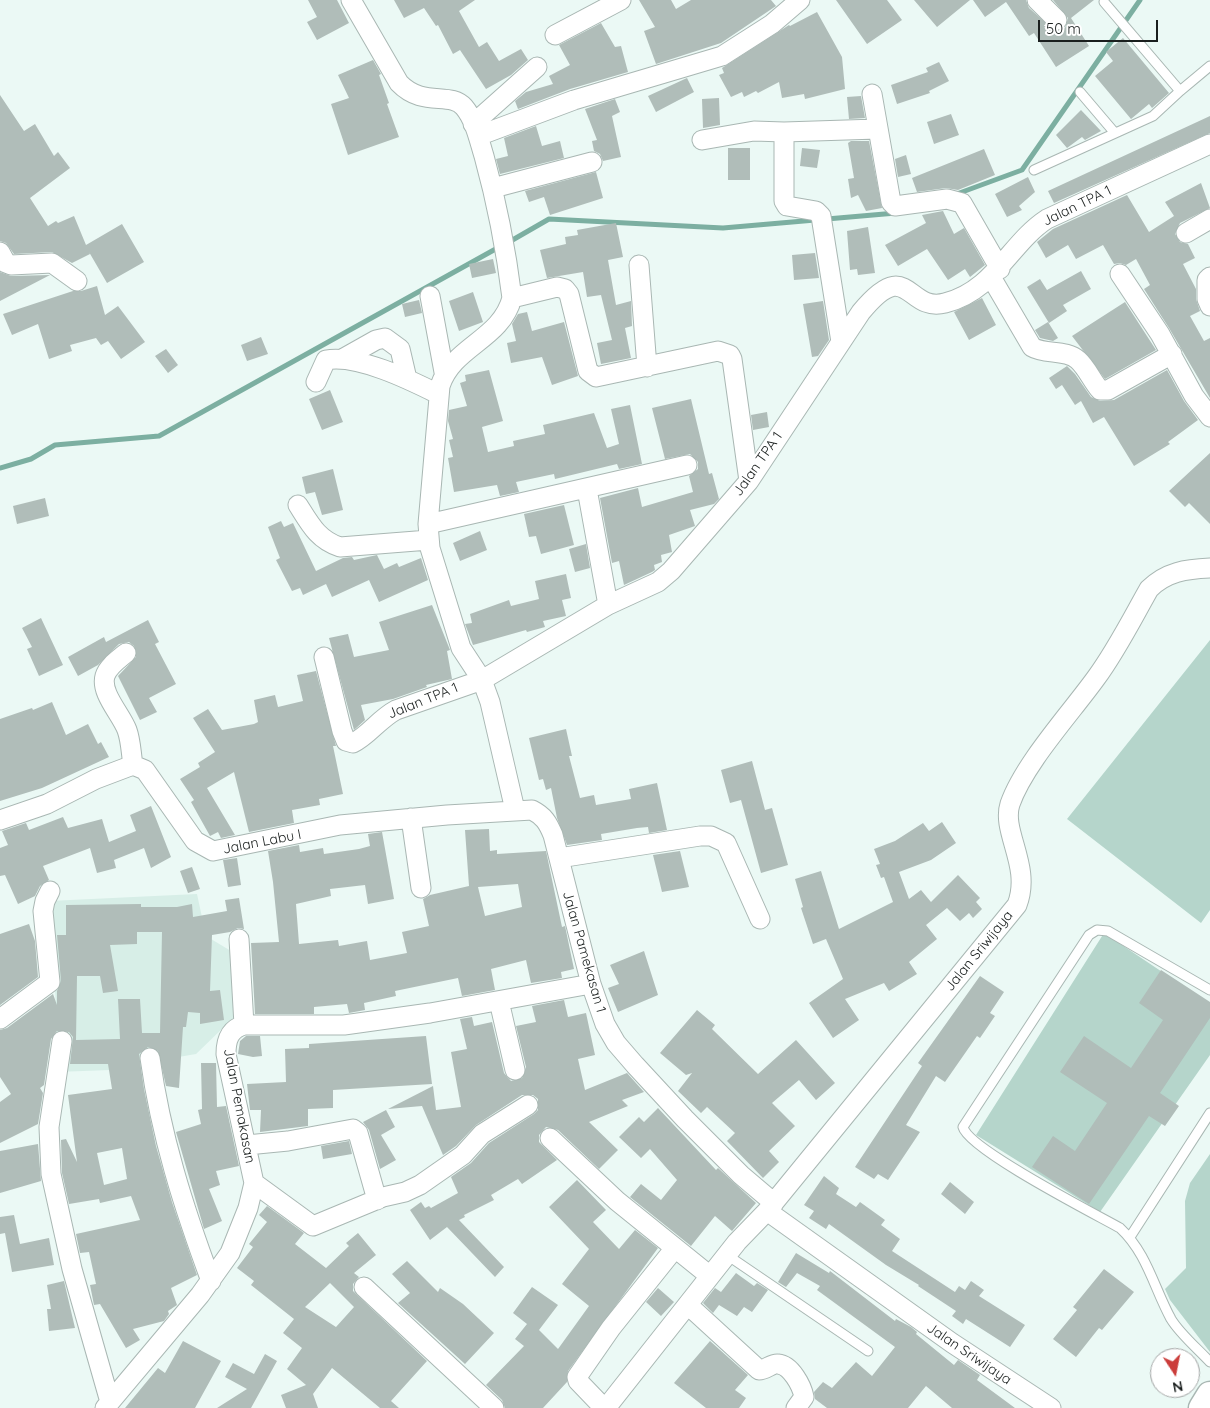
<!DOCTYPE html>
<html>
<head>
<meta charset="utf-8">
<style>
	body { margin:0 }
	#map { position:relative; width:1210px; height:1408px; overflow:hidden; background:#ebf9f5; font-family:Quicksand,sans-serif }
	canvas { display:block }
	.north { position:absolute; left:1150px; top:1348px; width:50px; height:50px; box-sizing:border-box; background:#fff; border:1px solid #a3a5a5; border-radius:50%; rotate:169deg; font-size:14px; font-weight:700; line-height:20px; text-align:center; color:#1a1f1e }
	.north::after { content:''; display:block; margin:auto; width:18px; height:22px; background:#cb3d3b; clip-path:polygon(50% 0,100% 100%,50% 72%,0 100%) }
	.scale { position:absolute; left:1038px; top:20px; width:120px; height:22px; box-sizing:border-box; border:2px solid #1a1f1e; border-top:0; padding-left:6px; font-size:15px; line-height:18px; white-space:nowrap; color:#1a1f1e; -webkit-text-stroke:4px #fff; paint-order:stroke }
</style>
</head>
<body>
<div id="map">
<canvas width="1210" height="1408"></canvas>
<div class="north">N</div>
<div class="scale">50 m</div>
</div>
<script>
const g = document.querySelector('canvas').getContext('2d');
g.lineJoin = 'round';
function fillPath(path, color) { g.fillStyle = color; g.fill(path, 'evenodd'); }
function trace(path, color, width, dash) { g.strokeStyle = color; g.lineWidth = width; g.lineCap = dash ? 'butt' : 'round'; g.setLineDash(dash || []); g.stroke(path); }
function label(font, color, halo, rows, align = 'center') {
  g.font = font + ' Quicksand,sans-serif'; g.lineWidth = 4; g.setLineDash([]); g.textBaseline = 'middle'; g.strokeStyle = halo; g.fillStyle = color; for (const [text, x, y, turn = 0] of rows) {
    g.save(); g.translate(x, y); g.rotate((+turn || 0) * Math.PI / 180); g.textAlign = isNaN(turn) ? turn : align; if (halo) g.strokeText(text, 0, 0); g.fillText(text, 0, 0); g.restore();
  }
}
fillPath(new Path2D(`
	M197,894L206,936L246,960L248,1019L225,1026L196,1054L149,1062L137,1069L56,1072L57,1019L49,901Z`), '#d7eee7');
fillPath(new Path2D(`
	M1210,640V910L1201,923L1067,819Z
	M1104,933L1210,1004V1055L1100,1212L976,1135Z
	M1210,1154V1352L1170,1300L1165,1289L1186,1268L1185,1201L1190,1183Z`), '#b5d5cb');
trace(new Path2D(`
	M954,195L1022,170L1140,0
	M509,242L549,219L723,228L896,213
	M0,468L31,459L55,445L159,436L501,246`), '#7cafa1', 5);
fillPath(new Path2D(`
	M308,0H337L349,23L317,40L307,22L317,17Z
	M394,0H475L459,11L479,47L487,42L499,61L521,49L528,60L511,75L486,89L460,50L453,54L438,25L436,26L424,8L404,18Z
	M639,0H671L676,9L691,0H771L776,6L721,43L656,64L644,31L655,27Z
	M836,0H887L902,20L867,44Z
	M914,0H970L937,27Z
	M973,0H1026L1029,8L1055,31L1065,28L1068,18L1053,0H1094L1071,18L1089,46L1056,67L1034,33L1029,36L1006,2L985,17Z
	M817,12L842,57L845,89L805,99L804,94L782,98L779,82L758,93L756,91L744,97L742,92L731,97L719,75L724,73L722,68L789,25L790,26Z
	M601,23L615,47L621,46L628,72L570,89L518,109L515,101L526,92L553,84L549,76L570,65L559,45Z
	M1123,38L1169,93L1152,108L1149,104L1131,119L1095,76L1113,61L1106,52Z
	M373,60L381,74L379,75L389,103L387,104L399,137L348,155L331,104L349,98L338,75Z
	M939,62L949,81L929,91L930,93L897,104L891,85L928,72L926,68Z
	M687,78L694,92L656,112L648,96Z
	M0,95L24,131L35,124L54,156L58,152L70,168L30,198L48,226L56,221L58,223L74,216L86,245L122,224L144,262L107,283L89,252L90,254L72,263L52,252L14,254L6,243L0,241Z
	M861,96L865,118L849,119L847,97Z
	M719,98L720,125L703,128L702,99Z
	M615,99L620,112L612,116L621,157L603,161L600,154L594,151L592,141L597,140L585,109Z
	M1081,110L1101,131L1085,140L1082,137L1067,148L1056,135Z
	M951,114L959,135L934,144L927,122Z
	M1210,116V133L1054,203L1048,191Z
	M536,126L542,146L560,141L564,158L500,174L496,159L508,156L504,138Z
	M851,141H869L882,208L866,211L858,195L851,198L848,179L854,178L848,143Z
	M728,148H750V180H728Z
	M802,148L820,150L817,168L800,166Z
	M984,149L995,175L958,190L946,188L917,192L912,178Z
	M906,155L911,174L898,177L895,159Z
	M596,172L603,198L550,215L544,197L529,202L525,191Z
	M1028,177L1035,192L1019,206L1022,210L1007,217L995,194Z
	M1201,183L1210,208L1180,223L1175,234L1180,242L1188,244L1195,258L1183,264L1196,289V299L1200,311L1190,316L1204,341L1210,338V398L1169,328L1144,289L1150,285L1136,259L1126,265L1120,263L1114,264L1103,245L1076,259L1068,245L1046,258L1037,242L1053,229L1127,195L1149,232L1174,216L1165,202Z
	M943,211L954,234L964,228L985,265L970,277L965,269L948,280L927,249L898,266L885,245L926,223L922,215Z
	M616,223L623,257L608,260L616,305L631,301L632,326L625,328L631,358L601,364L597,343L612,340L601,295L587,297L583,272L547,278L540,250L566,244L565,237L578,235L577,230Z
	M868,227L875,273L858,275L857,269L850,270L847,231Z
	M815,253L819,278L794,280L792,255Z
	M493,259L496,273L472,278L469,264Z
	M1081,271L1091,289L1063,305L1067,311L1049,323L1027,287L1040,279L1047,290Z
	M0,272L11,276L50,275L0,301Z
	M97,286L105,315L118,306L145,342L121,359L108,341L101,345L96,338L70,345L72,351L49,359L38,324L12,335L3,314L73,291H81Z
	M473,292L483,322L459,331L449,301Z
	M982,298L996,325L969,340L954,312Z
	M419,300L422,313L405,317L402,304Z
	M823,301L829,340L818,356L812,357L803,304Z
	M1125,302L1156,350L1105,379L1072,336Z
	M527,312L532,331L564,322L578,376L552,385L542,357L511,363L507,343L516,341L512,324L518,314Z
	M1048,322L1058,338L1053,341L1040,338L1035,330Z
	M261,337L268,354L247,361L241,345Z
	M166,349L178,365L168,373L155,356Z
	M1067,366L1075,374L1091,397L1100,401L1114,400L1167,370L1184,401L1198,420L1168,442L1170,444L1134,466L1104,417L1093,423L1081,401L1075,405L1062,385L1056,389L1049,378Z
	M489,370L503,421L482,427L488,452L514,446L513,441L545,434L543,425L594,413L607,448L619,444L611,409L630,405L642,464L619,469L617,464L555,479L554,474L516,482L519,492L500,496L497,485L454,492L448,458L453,457L449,440L453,439L448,421L449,410L467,406L460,383L466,381L465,375Z
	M330,390L343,422L322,430L309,399Z
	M691,399L709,474L712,473L719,499L714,504L690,510L695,526L669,535L672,552L661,555L662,562L654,565L655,570L652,572L624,585L619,561L612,563L600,498L638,488L642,507L693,492L689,476L698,469V462L690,454L665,459L652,408Z
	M767,412L769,427L753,430L751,415Z
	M1210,453V524L1189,503L1185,507L1169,491Z
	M333,469L343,510L322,515L315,492L306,494L302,477Z
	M45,498L49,516L17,524L13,506Z
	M564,505L574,545L541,554L536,536L529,537L524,514Z
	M281,521L284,527L293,523L316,571L343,558L352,557L354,560L377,555L384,569L397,563L399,567L421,558L428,580L379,602L369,580L332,597L326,584L303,595L300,588L292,591L276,560L280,558L268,527Z
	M480,531L487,550L460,561L453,543Z
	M586,544L590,568L575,572L569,549Z
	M566,574L571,598L562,600L566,616L543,621L545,627L527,632L526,630L473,645L465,624L472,623L470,614L509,600L511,606L539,599L535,581Z
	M432,605L450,650L447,651L452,679L426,685L427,687L393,699L361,705L365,720L354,730L329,638L348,634L354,657L389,650L379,622Z
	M41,618L63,665L39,676L27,649L32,647L22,628Z
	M148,620L159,642L155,644L176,684L149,698L157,712L140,720L118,676L136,657L134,646L129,642L119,644L98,665L78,676L68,657L104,637L106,642Z
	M316,671L336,746H333L343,794L319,799L320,805L292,810L294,823L249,832L234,772L207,788L235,835L221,838L218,832L210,836L191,802L194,800L180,779L200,767L198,763L215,752L193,718L208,709L222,730L254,724L258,722L254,700L275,695L278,707L303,701L297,675Z
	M52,702L66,735L88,724L98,744L101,742L109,757L42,788L0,801V719L32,708L33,710Z
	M566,729L572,756H569L580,798L594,795L596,805L631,799L629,789L657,783L667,830L649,833L648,827L637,828L601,834L602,840L567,845L557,818L551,788L546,790L543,779L539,780L529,738Z
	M752,761L765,810L772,808L788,865L761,873L741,800L730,803L721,770Z
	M151,806L171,857L151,868L144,848L114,860L116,868L97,873L90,848L43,866L49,880L40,886L35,896L18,904L5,875L0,876V848L8,845L2,831L26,823L29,830L63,817L68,828L102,819L109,842L136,831L130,815Z
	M942,822L956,843L931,860L899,872L909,899L921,890L931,902L958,875L980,898L976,902L982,909L973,918L969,913L960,921L947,908L926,925L937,939L909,962L917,974L889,991L884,983L845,999L859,1020L833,1038L809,1003L843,979L826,939L813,944L801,908L803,907L795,879L821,871L839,929L893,902L884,877L881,878L876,865L880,864L874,849L895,841L923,823L929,831Z
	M489,829L490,851L497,850V854L546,851L562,927L565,926L574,969L561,972L562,978L531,983L526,960L491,969L495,990L462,996L458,978L395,991L396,996L364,1003L365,1010L349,1013L347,1004L314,1007V1014H255L251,943L279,942L273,882L268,851L299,845L300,852L323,848L324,854L359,849L370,846L368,834L382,832L394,899L368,904L365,885L330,889L331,896L296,904L299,944L338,940L339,946L367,941L370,960L407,953L402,932L429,926L423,899L430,895L469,886L465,830ZM518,884L522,907L485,916L478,887Z
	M680,851L689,887L662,892L653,855Z
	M237,858L241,885L228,887L223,860Z
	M192,867L200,889L188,893L180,871Z
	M239,898L244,929L238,928L230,932L212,935L210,991L220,990L224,1020L200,1024V1013L188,1012L186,1027H183L179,1088L166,1086L158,1051L148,1047L139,1054L144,1089L156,1146L172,1202L197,1275L171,1288L177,1305L168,1311L169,1314L164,1321L133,1329L140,1340L126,1348L100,1304L94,1305L90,1285L96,1284L89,1252L80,1253L76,1234L140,1220L131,1196L100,1203L99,1199L69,1204L62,1173L61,1140L66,1139L77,1162L68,1095L112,1089L108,1064H70L73,1037L69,1032L57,1031L51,1039L44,1085L40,1088L43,1093L38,1124L0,1143V1102L11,1094L0,1077V1030L7,1028L53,994L57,1005V991L61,981L57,935H66V905L141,904V907H177L192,904L193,917L227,911L225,900ZM137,932H162L160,1033H142L140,999H118L120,1039L76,1040L77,976H100L103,993L118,991L110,945L137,944ZM122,1148L127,1179L104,1185L97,1153Z
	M29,924L35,941L38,977L0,1005V934Z
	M644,951L658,995L618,1012L608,988L619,984L610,965Z
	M1161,970L1210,1002V1018L1160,1093L1179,1106L1165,1126L1149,1116L1089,1204L1032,1167L1053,1136L1075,1151L1107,1103L1060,1072L1084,1036L1131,1068L1163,1020L1139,1003Z
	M980,976L1004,992L990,1013L995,1016L980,1038L977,1036L945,1082L936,1076L906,1125L920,1132L888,1180L878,1174L874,1179L855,1167L922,1066L918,1063Z
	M564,1000L568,1017L586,1013L595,1055L578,1059L585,1090L627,1073L644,1092L622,1100L628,1106L589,1122L618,1150L599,1169L558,1130L546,1127L539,1135V1142L557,1160L522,1184L518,1179L491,1195L494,1200L464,1215L465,1217L459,1220L504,1267L495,1277L447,1227L430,1240L410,1210L421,1202L425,1208L429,1206L431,1208L458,1193L451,1177L471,1163L489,1143L534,1114L538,1110V1099L533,1095H522L476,1125L456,1146L443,1155L422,1106L388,1109L433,1086L436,1110L461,1107L451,1052L467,1049L460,1019L472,1017L474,1026L492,1022L504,1073L511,1081L522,1078L526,1067L516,1026L536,1022L532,1006Z
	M697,1010L715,1025L712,1029L758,1074L796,1040L835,1083L816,1100L799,1080L772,1103L795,1126L769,1151L779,1162L763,1178L727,1141L735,1133L707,1107L701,1113L678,1091L692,1073L686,1075L660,1053Z
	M246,1036H260L262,1056L253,1057L238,1054L240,1041Z
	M426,1036L432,1084L333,1090V1108L308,1109V1126L260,1132L261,1110H250L247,1084L286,1082L285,1049L309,1048V1044Z
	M201,1063H216L217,1107L226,1106L239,1166L216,1171L220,1185L209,1189L222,1221L204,1229L176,1132L201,1124L198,1110L202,1109Z
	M658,1108L716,1170L718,1168L756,1203L732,1231L715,1216L691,1246L630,1197L641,1184L661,1200L677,1180L650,1149L641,1158L619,1137L639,1117L644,1122Z
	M386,1110L395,1127L381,1135L396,1160L380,1169L369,1130L363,1122Z
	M349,1141L352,1154L323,1159L321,1146Z
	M38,1144L41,1181L0,1193V1151Z
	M824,1176L839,1188L836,1194L856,1207L860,1202L885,1220L881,1225L900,1239L892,1251L955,1292L959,1286L965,1290L971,1281L984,1290L979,1296L1025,1325L1010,1347L966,1319L963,1324L952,1316L956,1311L918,1286L919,1285L886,1265L829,1224L826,1229L809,1218L814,1211L804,1205Z
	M577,1180L606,1210L593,1222L619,1249L635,1230L658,1248L568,1371L567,1382L543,1408H505L502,1400L486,1385L524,1346L515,1339L527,1324L513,1313L532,1287L558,1305L539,1330L558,1349L589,1306L562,1284L589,1249L549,1207Z
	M950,1182L974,1202L965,1214L941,1194Z
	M267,1206L304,1233L295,1244L326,1268L349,1246L346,1243L358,1233L376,1255L354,1273L359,1277L353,1284V1291L427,1361L391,1401L399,1408H380L332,1368L313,1394L318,1408H286L281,1395L306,1385L287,1369L302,1348L283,1333L294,1319L251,1285L254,1281L237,1268L253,1247L249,1244L267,1222L259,1215ZM330,1283L354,1307L336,1327L305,1307Z
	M14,1215L20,1244L49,1238L54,1265L12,1272L5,1233L0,1234V1217Z
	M796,1253L829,1273L830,1271L895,1321L896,1319L911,1327L917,1332L916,1334L954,1365L958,1360L980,1375L977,1380L1015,1408H952L926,1386L908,1408H827L815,1399L814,1392L823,1382L832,1388L856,1362L872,1376L895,1347L817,1290L820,1286L797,1273L786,1287L778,1282Z
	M407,1261L438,1292L440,1288L463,1304L494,1333L465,1364L398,1303L410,1293L392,1274Z
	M1104,1269L1134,1292L1102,1330L1099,1328L1076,1357L1053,1339L1077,1310L1073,1307Z
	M736,1273L754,1286L757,1283L768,1290L752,1312L744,1307L737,1316L719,1305L713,1313L703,1303L715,1288L721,1292Z
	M64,1281L75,1328L49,1331L47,1309H51L47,1285Z
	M658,1288L674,1302L661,1316L646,1302Z
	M183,1341L221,1361L195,1408H125L158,1368L165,1373Z
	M710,1341L748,1375L735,1390L746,1398L739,1408H706L674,1383Z
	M265,1354L277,1361L251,1408H217L247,1389L225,1377L233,1363L254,1374Z`), '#b0bdb9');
const service = new Path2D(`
	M1104,2L1180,91L1210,66
	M1080,92L1114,132
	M1034,170L1153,116L1180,91
	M1210,990L1108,931L1097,930L1089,935L963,1127C968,1149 1095,1214 1120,1228C1147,1253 1154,1288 1171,1319C1180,1334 1198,1349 1210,1362
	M1130,1237L1210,1113
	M727,1255L868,1351`);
const minor = new Path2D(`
	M351,0L399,83C423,108 450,91 464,107C475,120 479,140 484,156C497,203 506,250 512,298C501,340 453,346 440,386L428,524L430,548L461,648L482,680L490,702L515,810
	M1037,0L1057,20
	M555,35L621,0
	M872,94L891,202L895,206L947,199L962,203L1000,269
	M473,124L537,67
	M478,136L574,100L722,56L772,24L800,0
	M702,140L754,131L784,132
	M493,188L592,162
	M1186,233L1210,219
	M0,252L6,263L11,265L52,263L77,281
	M639,265L647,367
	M1120,274L1160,334L1194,396L1210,417
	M991,277L1032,347C1045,355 1066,349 1078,360C1087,368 1092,381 1100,390H1108L1172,354
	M1210,277L1207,280V299L1210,306
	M430,296L444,372
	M512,298L557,287L565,289L569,294L588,371L596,377L718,351L730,355L732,359L749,481
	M841,342L821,216L816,211L787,206L784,201V132L877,129
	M344,358L376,340L385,338L400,349L407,379
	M316,382L326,360C357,354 410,380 438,394
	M587,489L608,605
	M298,505C310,524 318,540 340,547L429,540
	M428,524L687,465
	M126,653C119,659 108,666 105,676C100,693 121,714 127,730C131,741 131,753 133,765
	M324,657L342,731L346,741L353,743C368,736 379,719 396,710L482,680L608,605L658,582L671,571L749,481L861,312C909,254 906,313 945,303C994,291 1010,243 1047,219L1210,144
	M411,818L421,888
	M0,820L47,804L96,779L133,765L145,770L195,841L213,851L340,825L447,815L532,810C544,816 548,823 553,835L591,984L605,1024L616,1043L635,1065L685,1119L741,1175L774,1203
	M559,858L700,836H711L726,843L760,919
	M239,939L244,1025
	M499,1001L515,1070
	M0,1019L50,982L43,911L45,901L50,891
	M62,1041L49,1127L51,1174L72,1269L110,1402
	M150,1058C161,1136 183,1206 211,1281
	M550,1138L617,1201L710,1276
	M247,1145L288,1141L353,1129L358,1133L377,1200
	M254,1183L313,1226L383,1197L405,1192L420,1185L463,1155L482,1134L528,1105
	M767,1211L1017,905C1032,866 1001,832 1010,804C1024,764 1070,714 1096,678C1116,651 1132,619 1149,589C1166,572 1186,569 1210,568
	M364,1287L494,1408
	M688,1305L759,1370C766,1370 772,1363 778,1364C791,1365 802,1386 804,1397L796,1408
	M105,1408L200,1295L230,1253L248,1208L254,1183L226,1054C226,1039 230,1029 244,1025H344L430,1013L591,984
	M604,1408L578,1381L577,1377L611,1328L675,1248
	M606,1408L737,1242L767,1211L952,1343L1051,1408`);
const secondary = new Path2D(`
	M1202,1408L1210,1395`);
trace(service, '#a9b7b3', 11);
trace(minor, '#a9b7b3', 21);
trace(secondary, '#a9b7b3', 29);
trace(service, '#fff', 9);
trace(minor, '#fff', 19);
trace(secondary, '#fff', 26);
label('14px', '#1a1f1e', '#fff', [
	["Jalan TPA 1",1077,206,-26],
	["Jalan TPA 1",758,464,-55],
	["Jalan TPA 1",423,701,-22],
	["Jalan Labu I",262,842,-11],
	["Jalan Sriwijaya",979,951,-51],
	["Jalan Pamekasan 1",584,952,74],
	["Jalan Pemakasan",239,1106,79],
	["Jalan Sriwijaya",969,1354,34]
]);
</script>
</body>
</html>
